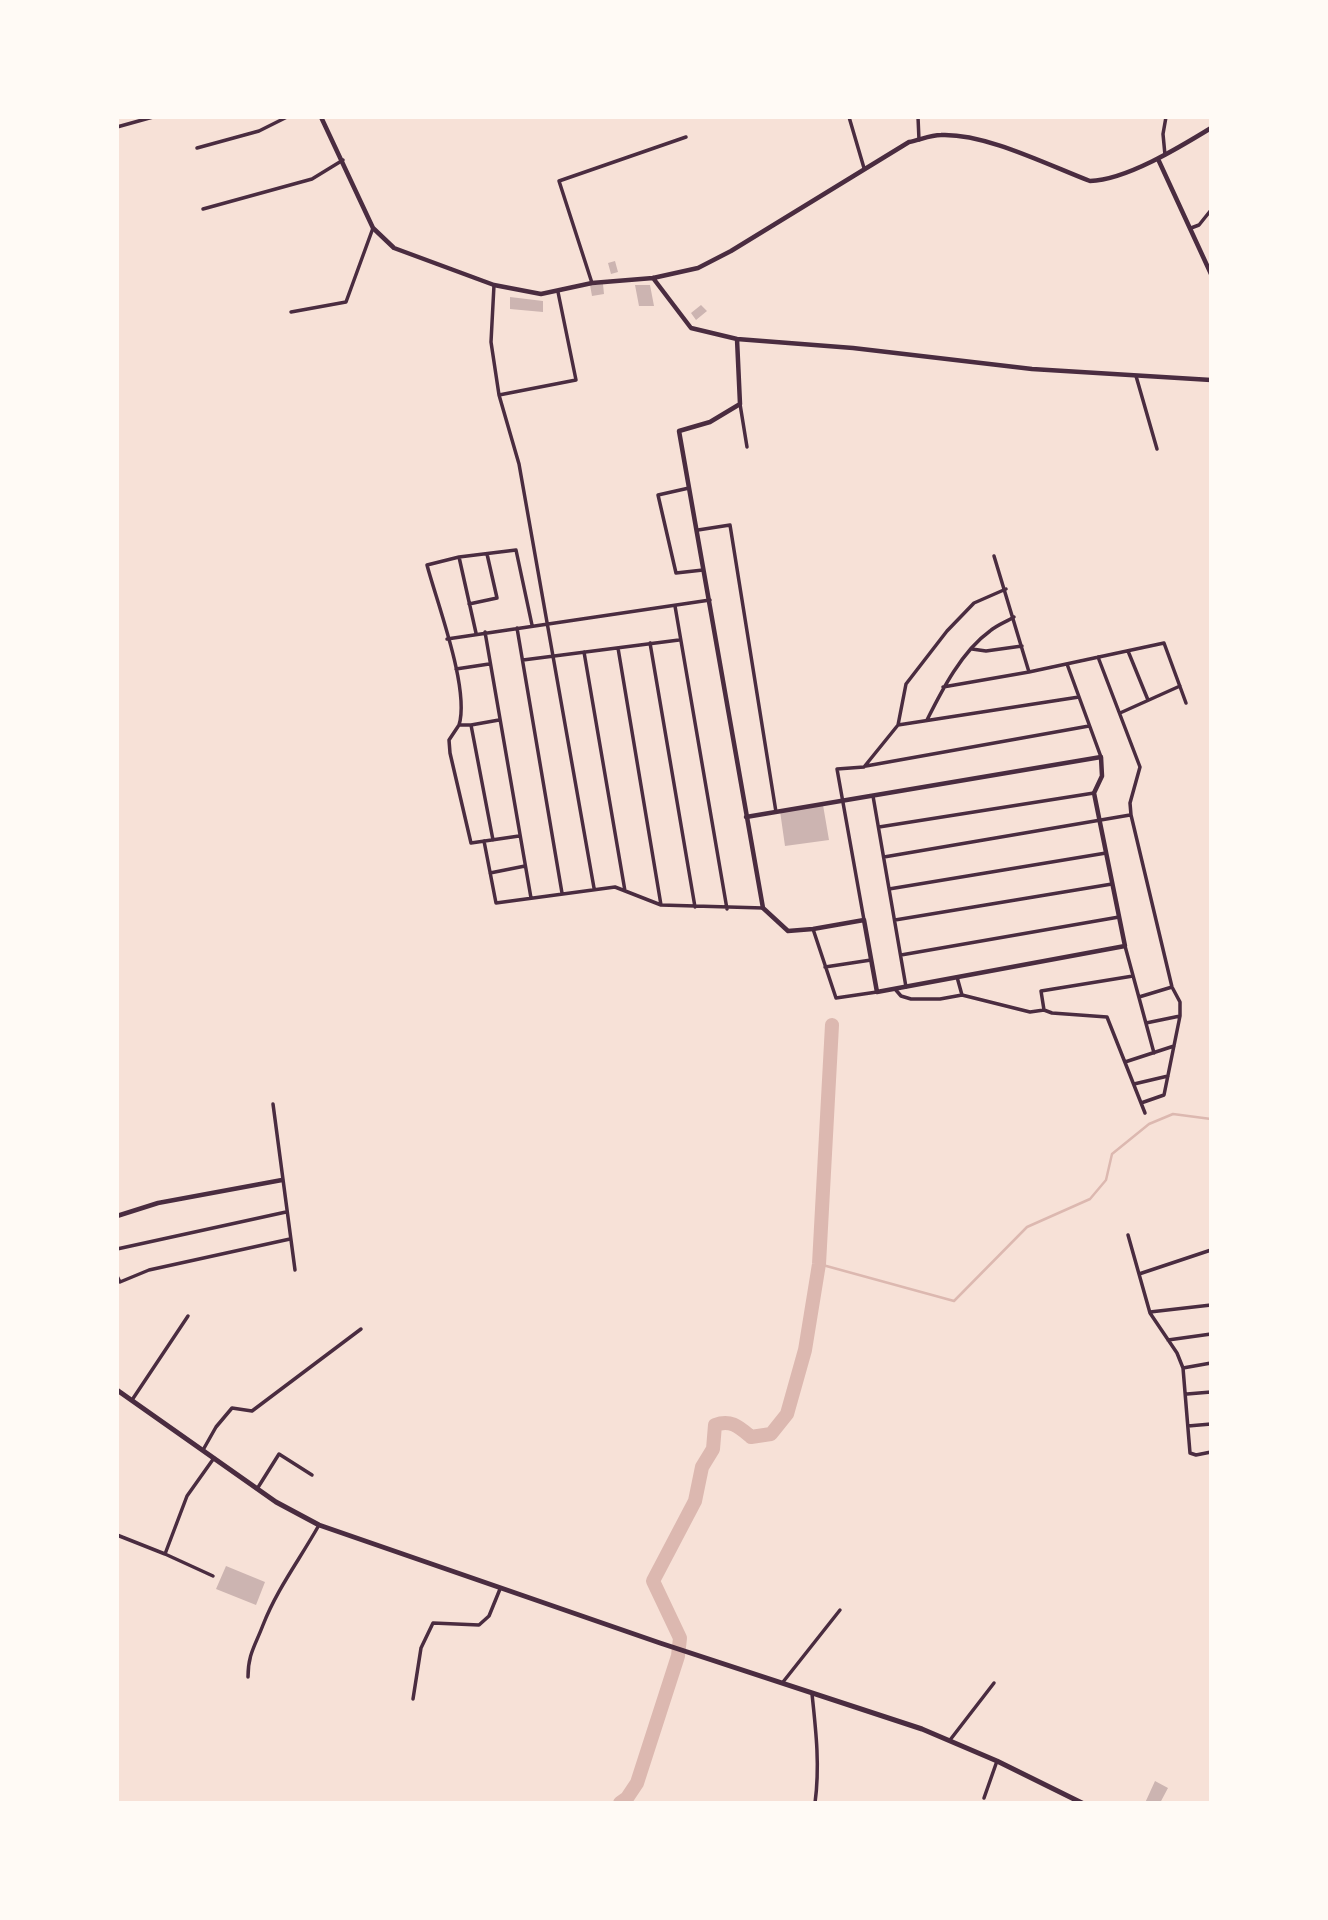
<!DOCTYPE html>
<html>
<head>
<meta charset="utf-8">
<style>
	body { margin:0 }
	#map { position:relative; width:1328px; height:1920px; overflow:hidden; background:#f7e1d7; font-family:Quicksand,sans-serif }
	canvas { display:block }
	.frame { position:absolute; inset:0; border:119px solid #fffaf5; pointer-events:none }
</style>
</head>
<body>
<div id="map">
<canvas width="1328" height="1920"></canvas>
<div class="frame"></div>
</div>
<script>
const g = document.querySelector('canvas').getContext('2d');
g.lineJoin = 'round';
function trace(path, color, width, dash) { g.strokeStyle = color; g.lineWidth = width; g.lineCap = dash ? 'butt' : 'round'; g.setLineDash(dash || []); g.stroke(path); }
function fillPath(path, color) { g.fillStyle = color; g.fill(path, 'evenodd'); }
trace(new Path2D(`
	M819,1264L954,1301L1027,1227L1090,1199L1106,1180L1112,1154L1149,1124L1173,1114L1211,1119`), '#dcb8b0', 2.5);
trace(new Path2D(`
	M620,1803L627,1798L637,1783L678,1656L680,1638L653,1581L695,1501L702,1467L713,1449L715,1425C731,1419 739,1427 751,1437L771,1434L787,1414L805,1350L819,1264L832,1025`), '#dcb8b0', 14);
fillPath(new Path2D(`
	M615,261L618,272L611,274L608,263Z
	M603,284L604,294L592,296L590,285Z
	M635,285H650L654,306H639Z
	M510,297L543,301V312L510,309Z
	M701,305L707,311L696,320L691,313Z
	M823,805L829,840L785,846L780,811Z
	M226,1566L265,1582L256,1605L216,1589Z
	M1155,1781L1168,1788L1160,1803H1145Z`), '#ccb4b1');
trace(new Path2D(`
	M849,117L864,168
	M918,117L919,140
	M117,127L153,117
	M197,148L259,131L287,117
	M1165,155L1163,134L1166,117
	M203,209L312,179L343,160
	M1191,228L1199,225L1211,210
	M592,283L559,181L686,137
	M494,285L491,342L499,395L519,464L594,888
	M291,312L346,302L373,228
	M1136,376L1157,449
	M499,395L576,380L558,292
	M740,404L747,447
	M689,488L658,495L676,573L703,570
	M698,530L730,525L776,812
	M994,556L1029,672
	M459,557L476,633
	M469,604L497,598L487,554
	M675,606L727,909
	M517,628L562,893
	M485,632L531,898
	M447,639L710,600
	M650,643L695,907
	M618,648L661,905
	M972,649L986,651L1022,646
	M1128,651L1148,700
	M584,652L625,891
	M1098,657L1140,767L1130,803L1131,815L1172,987L1180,1002V1016L1164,1095L1141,1103
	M523,660L679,640
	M1067,664L1101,757
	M456,669L489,664
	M943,687L1029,672L1164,643L1186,703
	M1120,713L1180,686
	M499,720L471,725H459L449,740L450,753L471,843L519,836
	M927,720C942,690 962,651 990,631C997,625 1006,622 1014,617
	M459,725C470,689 437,603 427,565L459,557L516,550L532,625
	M471,725L493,840
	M898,725L1079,697
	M866,766L1089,726
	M873,796L906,987
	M879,827L1094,793
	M484,841L496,903L615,887L661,905L763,908
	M884,857L1130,815
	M490,873L525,866
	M889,889L1106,853
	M864,920L837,769L864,767L898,725L906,684L947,631L974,603L1006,589
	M895,920L1112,884
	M813,929L836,998L877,992
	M1125,946L1154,1053
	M901,955L1119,917
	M825,967L871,960
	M957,977L962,995
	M895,989L901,996L911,999H940L962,995L1030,1012L1044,1010L1052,1013L1107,1017L1145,1113
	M1139,997L1172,987
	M1044,1010L1041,991L1133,976
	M1146,1023L1180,1016
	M1125,1062L1174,1046
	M1134,1084L1168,1076
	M273,1104L295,1270
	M1128,1235L1150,1313L1177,1353L1183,1368L1190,1453L1196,1455L1211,1452
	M117,1249L286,1212
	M1139,1274L1211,1250
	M117,1276L120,1282L149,1270L290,1239
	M1150,1312L1211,1305
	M1168,1340L1211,1334
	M1183,1368L1211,1363
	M1187,1394L1211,1392
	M132,1400L188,1316
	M1188,1426L1211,1424
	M203,1450L216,1427L232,1408L252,1411L361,1329
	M257,1489L279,1454L312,1475
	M117,1535L165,1554
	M213,1576L165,1554L187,1496L214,1458
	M248,1677C248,1654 255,1646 263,1625C277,1589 300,1559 319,1525
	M783,1682L840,1610
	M812,1694C816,1731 820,1766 815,1803
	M413,1699L421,1648L433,1623L479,1625L489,1616L500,1589
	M950,1740L994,1683
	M984,1798L997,1761`), '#4a2c40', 3.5);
trace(new Path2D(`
	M321,117L373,228L394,248L494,285L541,294L592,283L653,278L698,268L731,251L909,142C920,140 930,135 941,135C985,133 1048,165 1090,181C1126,180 1180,147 1211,128
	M1158,159L1211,274
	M653,278L691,328L737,339L853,348L1032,369L1211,380
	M737,339L740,404L710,422L679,431L763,908L788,931L813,929L864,920L877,992L1125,946L1094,793L1102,776L1101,757L746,817
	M117,1216L158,1203L282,1180`), '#4a2c40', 4.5);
trace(new Path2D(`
	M117,1390L276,1502L319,1525L660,1643L922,1729L997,1761L1082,1803`), '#4a2c40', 5);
</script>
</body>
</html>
